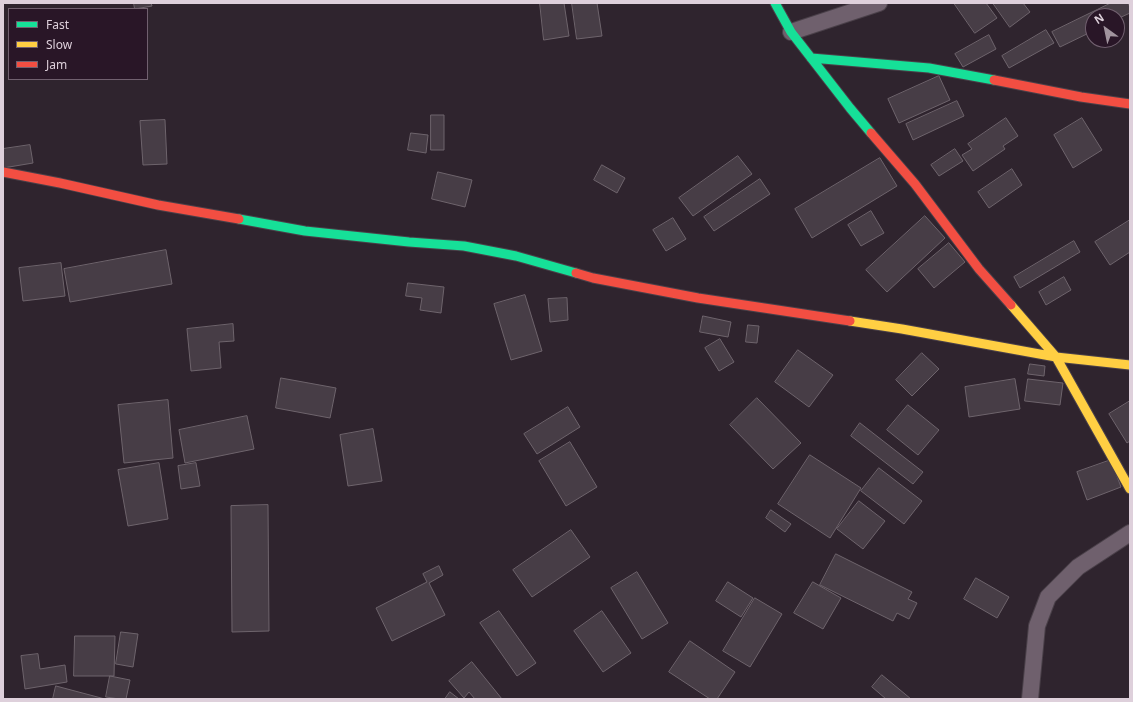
<!DOCTYPE html>
<html>
<head>
<meta charset="utf-8">
<style>
	body { margin:0 }
	#map { position:relative; width:1133px; height:702px; overflow:hidden; background:#2f242e; font-family:"Noto Sans",sans-serif }
	canvas { display:block }
	.frame { position:absolute; inset:0; border:4px solid #ded0db; pointer-events:none }
	.legend { position:absolute; left:8px; top:8px; width:140px; height:72px; box-sizing:border-box; background:#291627; border:1px solid #71606f; margin:0; padding:5px 7px; list-style:none; font-size:12px; color:#ded0db }
	.legend li { display:flex; align-items:center; gap:8px; height:20px }
	.legend b { width:20px; border:1px solid #71606f }
	.north { position:absolute; left:1085px; top:8px; width:40px; height:40px; box-sizing:border-box; background:#291627; border:1px solid #71606f; border-radius:50%; rotate:327deg; font-size:11px; font-weight:700; line-height:16px; text-align:center; color:#ded0db }
	.north::after { content:''; display:block; margin:auto; width:14px; height:18px; background:#a1949e; clip-path:polygon(50% 0,100% 100%,50% 72%,0 100%) }
</style>
</head>
<body>
<div id="map">
<canvas width="1133" height="702"></canvas>
<div class="frame"></div>
<ul class="legend">
<li><b style="height:5px;background:#16e098"></b>Fast</li>
<li><b style="height:5px;background:#ffcf43"></b>Slow</li>
<li><b style="height:5px;background:#f24e42"></b>Jam</li>
</ul>
<div class="north">N</div>
</div>
<script>
const g = document.querySelector('canvas').getContext('2d');
g.lineJoin = 'round';
function fillPath(path, color) { g.fillStyle = color; g.fill(path, 'evenodd'); }
function trace(path, color, width, dash) { g.strokeStyle = color; g.lineWidth = width; g.lineCap = dash ? 'butt' : 'round'; g.setLineDash(dash || []); g.stroke(path); }
const building = new Path2D(`
	M134,3H151L152,6L135,9Z
	M540,3H564L569,36L544,40Z
	M572,3H597L602,36L577,39Z
	M954,3H986L997,18L975,33Z
	M993,3H1023L1030,12L1010,27Z
	M1111,3H1128L1130,7V13L1117,19V16H1093V31L1060,47L1052,32Z
	M1046,30L1054,43L1009,68L1002,56Z
	M989,35L996,49L963,67L955,54Z
	M939,76L950,100L899,123L888,99Z
	M957,101L964,116L913,140L906,124Z
	M431,115H444V150H431Z
	M1006,118L1018,136L1003,146L1005,149L973,171L962,155L972,149L968,144Z
	M1082,118L1102,150L1073,168L1054,135Z
	M165,120L167,164L143,165L140,121Z
	M411,133L428,135L426,153L408,150Z
	M30,145L33,163L3,168V149Z
	M955,149L963,161L939,176L931,165Z
	M738,156L752,174L693,216L679,198Z
	M880,158L897,186L812,238L795,209Z
	M602,165L625,178L617,193L594,180Z
	M1012,169L1022,185L989,208L978,192Z
	M438,172L472,180L465,207L432,199Z
	M760,179L770,194L714,231L704,217Z
	M871,211L884,233L861,246L848,225Z
	M925,216L945,238L887,292L866,270Z
	M673,218L686,239L666,251L653,230Z
	M1130,220V252L1110,265L1095,242Z
	M1074,241L1080,252L1020,288L1014,277Z
	M949,243L965,262L934,288L918,269Z
	M166,250L172,284L70,302L64,269Z
	M61,263L65,296L23,301L19,268Z
	M1064,277L1071,290L1046,305L1039,292Z
	M408,283L444,287L441,313L420,310L422,298L406,296Z
	M525,295L542,351L511,360L494,304Z
	M567,298L568,320L550,322L548,299Z
	M703,316L731,322L728,337L700,332Z
	M233,324L234,341L219,342L221,368L191,371L187,329Z
	M748,325L759,326L757,343L746,342Z
	M720,339L734,362L719,371L705,348Z
	M798,350L833,375L809,407L775,382Z
	M922,353L939,369L912,396L896,380Z
	M1030,364L1045,366L1044,376L1028,374Z
	M281,378L336,388L330,418L276,408Z
	M1015,379L1020,409L969,417L965,387Z
	M1028,379L1063,383L1060,405L1025,401Z
	M757,398L801,443L773,469L730,425Z
	M168,400L173,458L124,463L118,405Z
	M1130,401V441L1127,443L1109,414Z
	M908,405L939,430L918,455L887,430Z
	M568,407L580,427L537,454L524,434Z
	M247,416L254,449L185,463L179,430Z
	M860,423L923,472L913,484L851,436Z
	M373,429L382,481L348,486L340,435Z
	M570,442L597,487L566,506L539,461Z
	M810,455L861,488L830,538L778,504Z
	M1111,460L1121,487L1087,500L1077,472Z
	M159,463L168,519L128,526L118,470Z
	M196,463L200,486L181,489L178,466Z
	M879,468L922,501L904,524L861,491Z
	M859,501L885,521L863,549L837,529Z
	M268,505L269,631L232,632L231,506Z
	M771,510L791,524L785,532L766,518Z
	M571,530L590,557L532,597L513,570Z
	M836,554L912,592L908,599L917,603L909,619L897,613L893,621L820,585Z
	M439,566L443,575L429,583L445,615L392,641L376,608L427,582L423,574Z
	M637,572L668,623L642,639L611,588Z
	M976,578L1009,597L997,618L964,599Z
	M728,582L753,598L741,617L716,601Z
	M813,582L841,598L823,629L794,613Z
	M755,598L782,614L750,667L723,651Z
	M499,611L536,663L517,676L480,623Z
	M602,611L631,653L603,672L574,631Z
	M121,632L138,634L133,667L116,664Z
	M75,636H115L114,676H74Z
	M690,641L735,672L717,699H710L669,672Z
	M38,654L40,669L65,665L67,682L25,689L21,656Z
	M472,662L502,699H475L469,692L464,698L449,681Z
	M882,675L911,699H886L872,687Z
	M110,676L130,680L126,699H119L106,697Z
	M56,686L105,699H53Z
	M450,692L459,699H445Z`);
fillPath(building, '#473d46');
trace(building, '#6e646c', 1);
const street = new Path2D(`
	M791,32L879,3
	M1030,699L1037,626L1048,597L1078,567L1130,533`);
const fast = new Path2D(`
	M775,3L791,32L850,108L871,133
	M811,58L929,68L994,80
	M239,219L305,231L409,242L464,246L516,256L576,273`);
const slow = new Path2D(`
	M1011,305L1056,357L1130,489
	M850,321L902,329L1056,357L1130,365`);
const jam = new Path2D(`
	M994,80L1081,97L1130,104
	M871,133L915,184L979,269L1011,305
	M3,172L60,183L158,205L239,219
	M576,273L593,278L698,298L850,321`);
trace(street, '#4a4049', 18);
trace(fast, '#4a4049', 11);
trace(slow, '#4a4049', 11);
trace(jam, '#4a4049', 11);
trace(street, '#6f606d', 16);
trace(fast, '#16e098', 9);
trace(slow, '#ffcf43', 9);
trace(jam, '#f24e42', 9);
</script>
</body>
</html>
